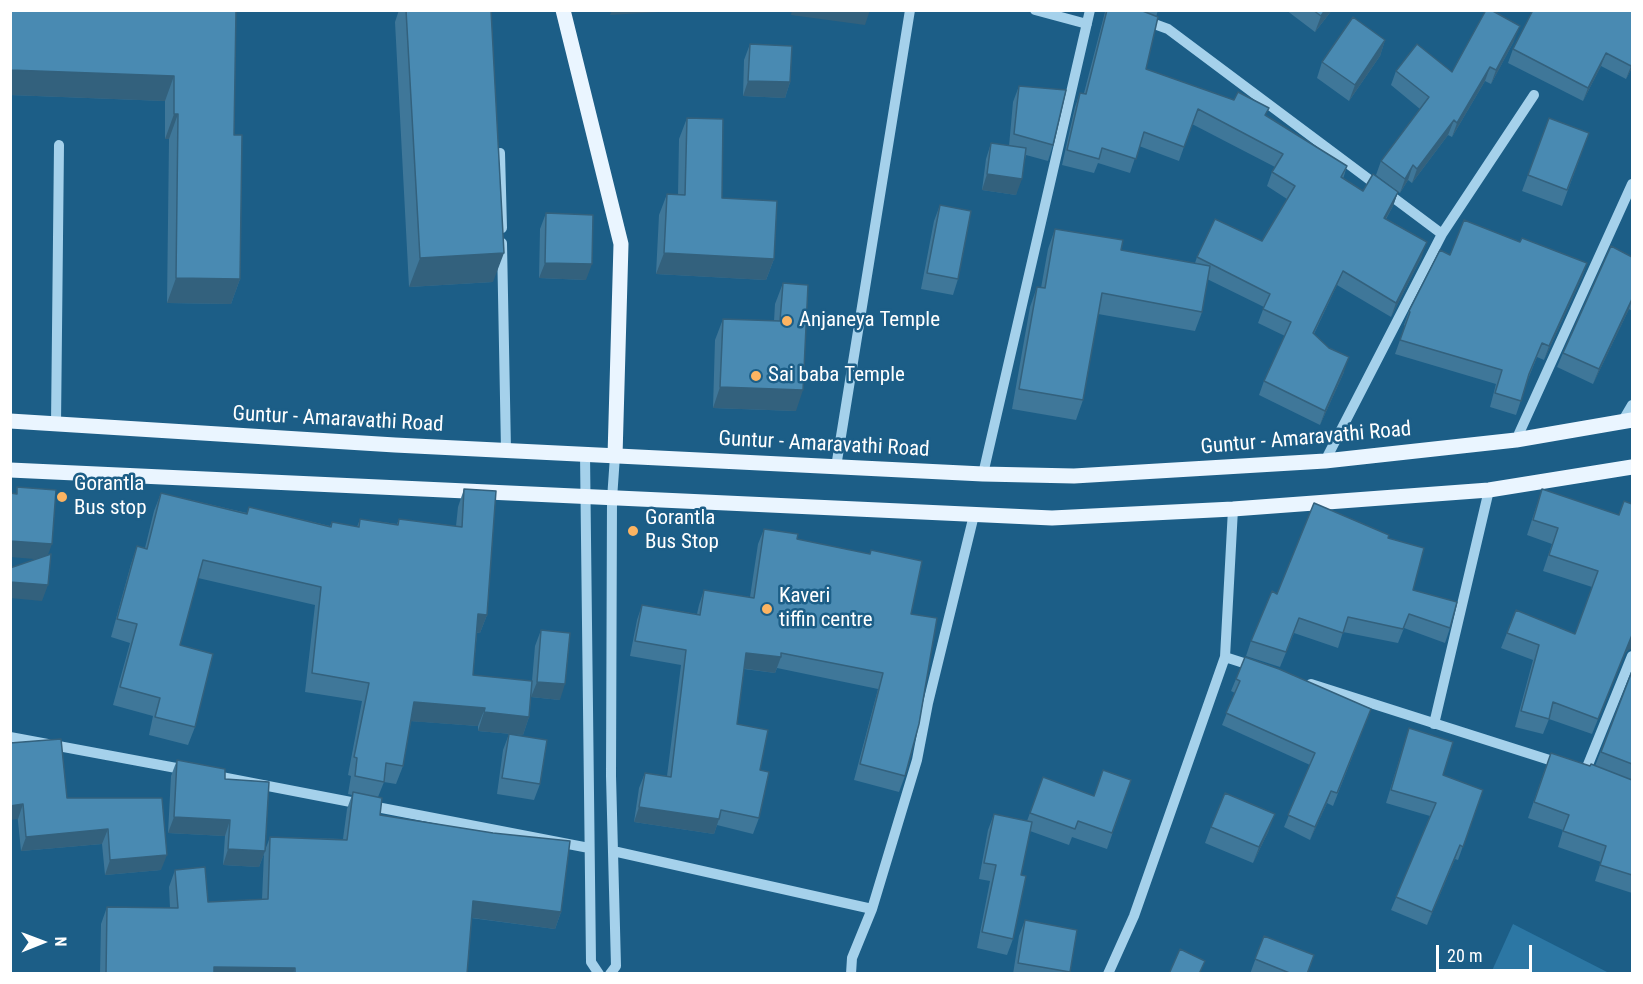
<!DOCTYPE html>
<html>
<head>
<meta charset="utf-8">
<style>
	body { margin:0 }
	#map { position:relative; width:1643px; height:984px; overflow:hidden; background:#1c5e87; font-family:"Roboto Condensed",sans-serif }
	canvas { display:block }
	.frame { position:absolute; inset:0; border:12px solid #fff; pointer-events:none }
	.north { position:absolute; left:12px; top:912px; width:60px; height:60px; -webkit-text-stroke:4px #1c5e87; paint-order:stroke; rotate:89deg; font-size:16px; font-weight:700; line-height:24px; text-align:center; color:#fff }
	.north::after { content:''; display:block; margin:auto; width:21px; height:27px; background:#fff; clip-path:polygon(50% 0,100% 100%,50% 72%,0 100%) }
	.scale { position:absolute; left:1436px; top:945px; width:96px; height:27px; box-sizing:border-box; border:3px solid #fff; border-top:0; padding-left:8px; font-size:18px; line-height:21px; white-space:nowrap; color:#fff; -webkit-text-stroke:4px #1c5e87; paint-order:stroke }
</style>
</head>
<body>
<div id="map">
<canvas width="1643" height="984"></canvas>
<div class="frame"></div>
<div class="north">N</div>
<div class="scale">20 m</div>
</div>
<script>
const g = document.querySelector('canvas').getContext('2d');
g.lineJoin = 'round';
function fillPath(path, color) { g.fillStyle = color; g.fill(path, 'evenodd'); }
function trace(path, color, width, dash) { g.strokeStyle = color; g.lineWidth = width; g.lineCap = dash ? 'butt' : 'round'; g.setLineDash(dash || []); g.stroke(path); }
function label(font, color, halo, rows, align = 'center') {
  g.font = font + ' "Roboto Condensed",sans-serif'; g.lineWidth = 5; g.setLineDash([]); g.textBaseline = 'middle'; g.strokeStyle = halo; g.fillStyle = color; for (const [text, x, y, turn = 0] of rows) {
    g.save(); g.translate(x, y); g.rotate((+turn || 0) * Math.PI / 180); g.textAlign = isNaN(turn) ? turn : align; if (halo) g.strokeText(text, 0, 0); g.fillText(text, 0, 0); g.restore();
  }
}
fillPath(new Path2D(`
	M1513,924L1609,973H1491Z`), '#2c77a4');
trace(new Path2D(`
	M1035,10L1087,24
	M1116,10L1168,29L1442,234
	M500,153L502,228
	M502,243L506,450
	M1622,422L1632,405
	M56,424L59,145
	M1516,440L1632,184
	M585,454L591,962L599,974
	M1325,461L1442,234L1534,95
	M836,467L910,10
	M983,474L1090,10
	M1225,657L1256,667
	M1311,684L1562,764
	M1434,724L1489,490
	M10,737L187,770
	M1585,772L1632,656
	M211,775L589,848
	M613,851L872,909
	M610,974L616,966L611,776L612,499L615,456
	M851,974L852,958L872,909L917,760L928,703L974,515
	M1108,974L1134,916L1225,657L1233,509`), '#a5d1eb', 10);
trace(new Path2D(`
	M563,10L621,244L615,456
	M10,421L395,445L983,474L1074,476L1325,461L1516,440L1632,420
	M10,470L1052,518L1233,509L1489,490L1632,467`), '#eaf5ff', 15);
fillPath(new Path2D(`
	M236,10L234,135L240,279L231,304L167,303L169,139H165V101L10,95Z
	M399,10H491L493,282L409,287L395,22Z
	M1098,10H1158L1156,17L1146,69L1266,116L1347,166L1343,179L1363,191L1398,192L1393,206L1386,219L1422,256L1391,317L1337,285L1314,334L1344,372L1320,425L1259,395L1264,381L1285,336L1258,323L1264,307L1207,279L1202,312L1195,331L1098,314L1083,400L1076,420L1012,409L1030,307L1037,287L1041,288L1048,249L1055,229L1121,250L1195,263L1197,257L1262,241L1287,199L1267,186L1272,172L1275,167L1192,124L1179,161L1139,146L1130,173L1098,163L1094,173L1062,165L1075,107L1080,93H1084L1105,12Z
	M1286,10H1332L1315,32Z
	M1632,10V68L1626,79L1601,66L1583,101L1508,63L1513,49Z
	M1385,40L1380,56L1349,101L1317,78L1322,62Z
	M1514,41L1491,84L1485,81L1452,137L1448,135L1412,183L1408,180L1400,193L1376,175L1381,161L1420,109L1391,85L1396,71L1452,72Z
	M750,44L790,82L785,98L743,96L744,60Z
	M1019,86L1053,145L1048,161L1026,155L1016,195L982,190L986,159L991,143L1009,146L1013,102Z
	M687,118L722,198L774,259L766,280L656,274L659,215L667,194L678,195L679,139Z
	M1549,118L1589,133L1562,206L1522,191Z
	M940,205L958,279L953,295L921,289L934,221Z
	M546,213L586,280L539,278L540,229Z
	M1520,242L1587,263L1582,277L1544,360L1537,357L1528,379L1516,415L1490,407L1496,384L1395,354L1405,326L1404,325L1409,311L1450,255Z
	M1632,257V311L1629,309L1593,384L1557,367L1563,353Z
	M783,283L796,411L713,408L715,340L723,319L774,321L775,304Z
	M464,489L487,615L480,633H477L473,675L532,681L535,646L541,630L560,700L531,697L529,717L523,735L478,731V726L411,721L403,766L396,784L384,782L378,797L380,815L561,912L555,929L471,918L467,974H100L101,924L107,907L170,908L169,887L175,870L208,902L262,899L264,853L270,837L343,839L347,809L352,795L348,794L351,776L348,775L362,701L305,692L315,605L198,578L180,645L195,727L188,745L149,735L153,716L113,705L130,643L111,637L131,564L137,546L145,548L154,511L161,493L247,513L249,507L330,526L332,522L357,527L360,519L397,524L399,519L456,526L458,507Z
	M1542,489L1619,515L1628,650L1625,653L1592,734L1549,719L1543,734L1515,727L1533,660L1501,648L1516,610L1575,634L1592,587L1543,571L1552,544L1527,535Z
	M764,529L797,539L870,554L871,550L911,614L905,776L899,792L854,780L878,689L777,668L775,673L744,669L737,724L760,770L759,818L753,834L717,825L714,834L634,822L639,788L645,773L667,776L681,665L630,656L637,620L642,605L697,614L699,605L704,590L750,597L758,544Z
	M1388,538L1413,590L1450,628L1445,643L1404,628L1398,643L1343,632L1338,648L1294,633L1280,667L1246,656L1251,641L1277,594Z
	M1632,671V893L1595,881L1601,862L1558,847L1563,830L1528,818L1545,769L1595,766Z
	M1236,679L1371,709L1333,806L1327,803L1310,840L1284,827L1310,765L1222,725L1235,693L1231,691Z
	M1409,728L1443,775L1483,790L1458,860L1455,859L1427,925L1391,910L1430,816L1386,803Z
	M509,734L540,784L534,800L497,794L503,750Z
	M10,743L67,798L161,870L105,875L102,844L21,851Z
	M177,760L225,779L265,851L259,867L223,865L225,836L168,833L171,776Z
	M1043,777L1094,796L1131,780L1107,849L1072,837L1069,845L1030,831L1021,875L1013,939L1007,955L977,948L990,881L979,879L988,830L994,814L1027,821Z
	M1211,827L1269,830L1253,863L1205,843Z
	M1025,920L1077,930L1069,974H1013L1019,936Z
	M1264,936L1307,974H1250Z`), '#3f7799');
fillPath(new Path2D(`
	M612,10H691L610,15Z
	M792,10H870L865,25L791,15Z
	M1325,10H1332L1315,32L1321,16Z
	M1520,26L1514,41L1491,84L1496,70Z
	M1385,40L1380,56L1349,101L1355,85Z
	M1606,53L1601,66L1583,101L1588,88Z
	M1632,64V68L1626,79L1631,66Z
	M1490,67L1485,81L1452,137L1457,123Z
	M10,70L174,76L165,101L10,95Z
	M748,81L790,82L785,98L743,96Z
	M174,114H178L169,139H165Z
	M1454,120L1448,135L1412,183L1417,169Z
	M1413,165L1408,180L1400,193L1405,179Z
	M987,174L1022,179L1016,195L982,190Z
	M1398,192L1393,206L1378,232L1384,218Z
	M1427,242L1422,256L1391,317L1396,303Z
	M504,253L493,282L409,287L420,258Z
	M664,253L774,259L766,280L656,274Z
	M545,263L592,264L586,280L539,278Z
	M1587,263L1582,277L1544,360L1549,346Z
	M1343,271L1337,285L1307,347L1313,333Z
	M176,278L240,279L231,304L167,303Z
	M1632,299L1629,309L1593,384L1599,369Z
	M1349,357L1344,372L1320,425L1325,411Z
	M720,387L803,390L796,411L713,408Z
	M10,541L52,544L46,560L10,557Z
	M10,582L48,585L42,601L10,598Z
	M478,614L487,615L480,633L472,632Z
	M1632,635V649L1628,650L1625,653L1592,734L1631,637Z
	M746,653L781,657L775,673L740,668Z
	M537,682L565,684L560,700L531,697Z
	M414,702L485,708L478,726L408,721Z
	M484,712L529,717L523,735L478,731Z
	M1331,791L1327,803L1310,840L1315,827Z
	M23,804L18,819L10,820V806Z
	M639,807L719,819L714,834L634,822Z
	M1275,814L1269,830L1253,863L1259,847Z
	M174,817L230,820L225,836L168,833Z
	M108,829L102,844L21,851L26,837Z
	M1460,845L1455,859L1427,925L1432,912Z
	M228,849L265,851L259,867L223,865Z
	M167,855L161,870L105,875L110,860Z
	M473,901L561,912L555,929L466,917Z
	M214,967L295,968L293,974H211Z`), '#33617d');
const building = new Path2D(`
	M10,10H236L234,135H242L240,279L176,278L178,114H174V76L10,70Z
	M406,10H491L504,253L420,258Z
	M1107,10H1140L1158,17L1146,69L1234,100L1238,92L1269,108L1265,115L1347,166L1341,177L1363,191L1373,174L1398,192L1384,218L1427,242L1396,303L1343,271L1313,333L1329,348L1349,357L1325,411L1264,381L1291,322L1263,309L1270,294L1197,257L1215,219L1262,241L1295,186L1272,172L1283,154L1198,109L1184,147L1144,132L1136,159L1102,148L1099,159L1067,150L1080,93L1086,94Z
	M1313,10H1325L1321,16Z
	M1486,10H1491L1520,26L1496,70L1490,67L1457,123L1454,120L1417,169L1413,165L1405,179L1381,161L1429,97L1396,71L1417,44L1452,72Z
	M1533,10H1632V64L1631,66L1606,53L1588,88L1513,49Z
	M1353,17L1385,40L1355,85L1322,62Z
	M750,44L792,46L790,82L748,81Z
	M1019,86L1066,90L1053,145L1014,134Z
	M687,118L723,119L722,198L777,201L774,259L664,253L667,194L685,195Z
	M1549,118L1589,133L1567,190L1528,175Z
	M991,143L1026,148L1022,179L987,174Z
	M940,205L971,211L958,279L927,273Z
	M546,213L593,215L592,264L545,263Z
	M1464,220L1520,242L1522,238L1587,263L1549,346L1542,343L1529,374L1521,401L1495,393L1502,370L1400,340L1410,312L1409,311L1440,250L1450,255Z
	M1055,229L1123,240L1121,250L1210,266L1202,312L1102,293L1083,400L1019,389L1037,287L1045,288Z
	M1611,246L1632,257V299L1599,369L1563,353Z
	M783,283L808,285L803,390L720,387L723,319L780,321Z
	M17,487L56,490L52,544L10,541V493L17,494Z
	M464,489L496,491L487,615L478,614L473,675L532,681L529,717L484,712L485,708L414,702L403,766L386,763L384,782L355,776L357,758L354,757L369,683L312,673L321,587L203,560L180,645L213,654L195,727L155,717L160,698L120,687L137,624L117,619L137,546L147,549L161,493L247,514L249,507L331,527L332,522L359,527L360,519L398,525L399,519L462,527Z
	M1542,489L1619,515L1624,501L1632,504V635L1598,719L1553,702L1549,719L1521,711L1539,645L1507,633L1516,610L1575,634L1598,571L1549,555L1558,528L1533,520Z
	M1314,503L1389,535L1388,538L1424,548L1413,590L1457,602L1450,628L1409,614L1403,629L1348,617L1343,633L1299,618L1286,652L1251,641L1272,591L1277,594Z
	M764,529L798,534L797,539L870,554L871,550L922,561L911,614L937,618L919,724L905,776L860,764L883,673L781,653V657L746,653L737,724L768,730L760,770L769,772L759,818L721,810L719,819L639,807L645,773L671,777L686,650L635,641L642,605L700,615L704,590L754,598Z
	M51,554L48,585L10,582V568Z
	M541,630L570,633L565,684L537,682Z
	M1245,657L1279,669L1371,709L1337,793L1331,791L1315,827L1288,815L1315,753L1226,713L1240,681L1236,679Z
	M1632,671V764L1601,752Z
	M1409,728L1453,742L1443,775L1483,790L1463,847L1460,845L1432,912L1396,897L1436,803L1391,790Z
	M509,734L547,740L540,784L502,778Z
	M61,739L67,798H162L167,855L110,860L108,829L26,837L23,804L10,806V743Z
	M1551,753L1590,766L1591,764L1632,780V875L1600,865L1606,846L1563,831L1569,815L1534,802Z
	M177,760L225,769V779L269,782L265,851L228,849L230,820L174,817Z
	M1103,770L1131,780L1112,833L1078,821L1075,829L1030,813L1043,777L1094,796Z
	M353,792L382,798L380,815L493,833L570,841L561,912L473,901L467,974H295V968L214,967V974H106L107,907L178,908L175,870L205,867L208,902L268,899L270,837L347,840Z
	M1225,793L1275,814L1259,847L1211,827Z
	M994,814L1032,822L1021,875L1026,876L1013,939L982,932L996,865L984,863Z
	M1025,920L1077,930L1070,972L1018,963Z
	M1264,936L1314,955L1307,974H1292L1255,959Z
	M1180,949L1205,961L1199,974H1169Z`);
fillPath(building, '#498ab2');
trace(building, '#33617d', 1.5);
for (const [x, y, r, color] of [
	[787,321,6,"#fcb462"],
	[756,376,6,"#fcb462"],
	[62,497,6,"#fcb462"],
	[633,531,6,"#fcb462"],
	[767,609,6,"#fcb462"]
]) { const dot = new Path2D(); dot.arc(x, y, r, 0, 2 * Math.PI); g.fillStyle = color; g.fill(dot); trace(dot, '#1c5e87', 2); }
label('21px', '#fff', '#1c5e87', [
	["Anjaneya Temple",799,321],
	["Sai baba Temple",768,376],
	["Gorantla",74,485],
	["Bus stop",74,509],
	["Gorantla",645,519],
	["Bus Stop",645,543],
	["Kaveri",779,597],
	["tiffin centre",779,621]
], 'left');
label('21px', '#fff', '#1c5e87', [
	["Guntur - Amaravathi Road",338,420,3],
	["Guntur - Amaravathi Road",1306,439,-5],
	["Guntur - Amaravathi Road",824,445,3]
]);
</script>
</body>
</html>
